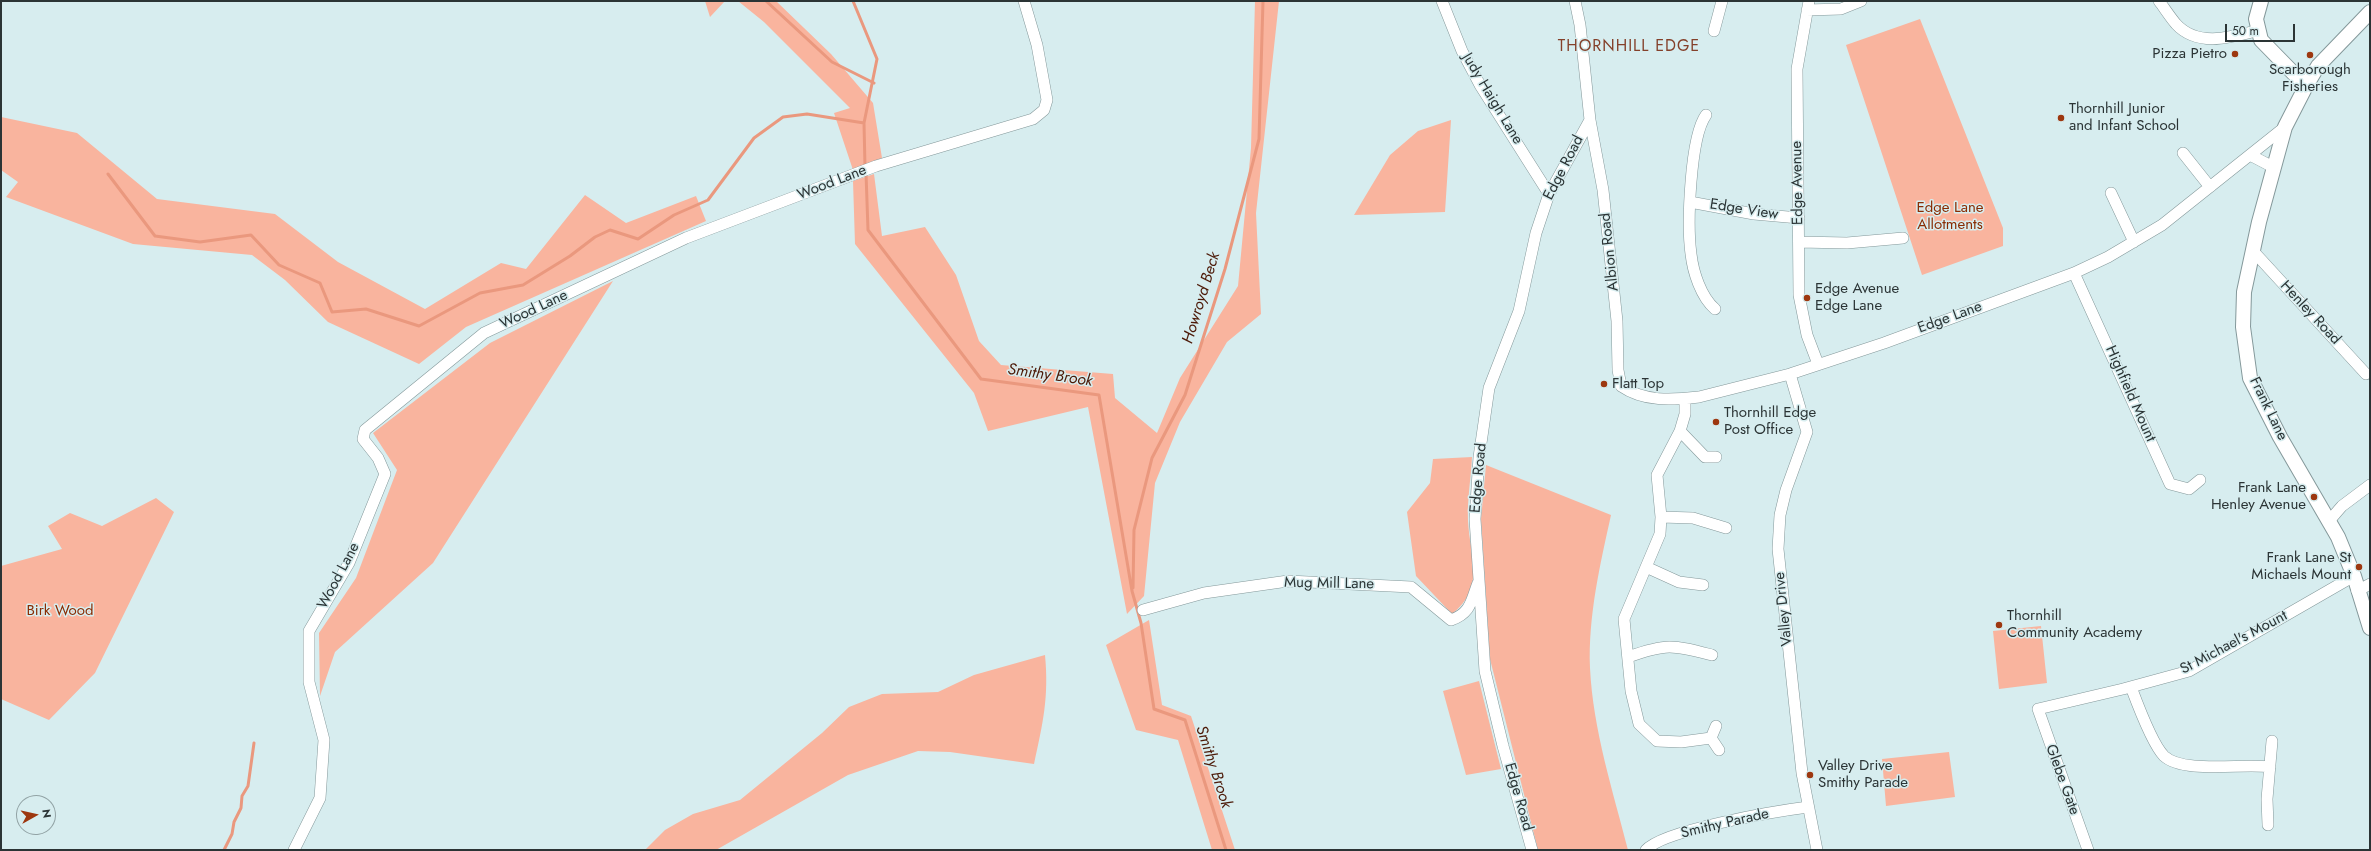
<!DOCTYPE html>
<html>
<head>
<meta charset="utf-8">
<style>
	body { margin:0 }
	#map { position:relative; width:2371px; height:851px; overflow:hidden; background:#d7edef; font-family:Jost,sans-serif }
	canvas { display:block }
	.frame { position:absolute; inset:0; border:2px solid #2b3435; pointer-events:none }
	.north { position:absolute; left:16px; top:795px; width:40px; height:40px; box-sizing:border-box; background:#d7edef; border:1px solid #92a3a5; border-radius:50%; rotate:82deg; font-size:11px; font-weight:700; line-height:16px; text-align:center; color:#2b3435 }
	.north::after { content:''; display:block; margin:auto; width:14px; height:18px; background:#9d370f; clip-path:polygon(50% 0,100% 100%,50% 72%,0 100%) }
	.scale { position:absolute; left:2225px; top:24px; width:70px; height:18px; box-sizing:border-box; border:2px solid #2b3435; border-top:0; padding-left:5px; font-size:12px; line-height:14px; white-space:nowrap; color:#2b3435; -webkit-text-stroke:3px #d7edef; paint-order:stroke }
</style>
</head>
<body>
<div id="map">
<canvas width="2371" height="851"></canvas>
<div class="frame"></div>
<div class="north">N</div>
<div class="scale">50 m</div>
</div>
<script>
const g = document.querySelector('canvas').getContext('2d');
g.lineJoin = 'round';
function fillPath(path, color) { g.fillStyle = color; g.fill(path, 'evenodd'); }
function trace(path, color, width, dash) { g.strokeStyle = color; g.lineWidth = width; g.lineCap = dash ? 'butt' : 'round'; g.setLineDash(dash || []); g.stroke(path); }
function label(font, color, halo, rows, align = 'center') {
  g.font = font + ' Jost,sans-serif'; g.lineWidth = 3; g.setLineDash([]); g.textBaseline = 'middle'; g.strokeStyle = halo; g.fillStyle = color; for (const [text, x, y, turn = 0] of rows) {
    g.save(); g.translate(x, y); g.rotate((+turn || 0) * Math.PI / 180); g.textAlign = isNaN(turn) ? turn : align; if (halo) g.strokeText(text, 0, 0); g.fillText(text, 0, 0); g.restore();
  }
}
fillPath(new Path2D(`
	M705,1H725L710,17Z
	M738,1H776L831,54L873,103L882,158L853,170L834,113L850,108L764,22Z
	M1255,1H1279L1256,213L1261,314L1227,342L1180,422L1155,483L1144,596L1127,614L1088,407L988,431L974,393L855,244L853,181L874,174L882,236L925,227L956,275L979,341L1001,365L1113,374L1115,398L1157,433L1180,378L1238,286L1251,148Z
	M1920,19L2003,228V246L1922,275L1846,45Z
	M1,117L77,133L157,199L275,214L338,262L425,309L501,263L526,269L585,195L626,223L696,196L706,221L466,327L419,364L328,322L285,280L252,255L133,244L6,197L18,182L1,170Z
	M1451,120L1445,212L1354,215L1390,155L1418,131Z
	M613,281L433,563L335,652L320,696L319,633L356,578L397,470L373,433L490,343Z
	M1472,457C1471,478 1467,500 1468,521C1470,558 1486,587 1452,614L1416,576L1407,512L1430,483L1433,459Z
	M1486,465L1611,515C1600,565 1588,616 1590,668C1593,730 1613,791 1628,850H1538L1490,659L1481,519Z
	M156,498L174,512L95,673L49,720L1,699V566L62,549L48,526L70,513L102,526Z
	M1149,620L1162,705L1191,716L1235,850H1212L1178,740L1136,730L1106,645Z
	M2041,626L2047,683L1999,689L1993,631Z
	M1045,655C1049,697 1043,723 1034,764L950,752L918,751L848,775L716,850H645L665,830L693,814L740,800L822,733L849,707L882,694L938,692L974,675Z
	M1479,681L1501,769L1466,775L1443,691Z
	M1949,752L1955,797L1886,806L1882,759Z`), '#f9b49e');
trace(new Path2D(`
	M766,1L832,62L874,83
	M853,1L877,59L864,123L865,167
	M866,173L868,230L981,379L1099,395L1132,591L1141,623L1154,709L1185,720L1226,850
	M108,174L155,236L200,242L251,235L279,265L320,283L332,312L366,309L419,326L480,293L523,285L570,256L595,237L610,230L638,239L674,215L708,200L754,138L783,117L807,114L864,123
	M1133,588L1134,530L1152,458L1185,395L1225,269L1259,139L1263,1
	M224,850L232,834L234,822L241,808L242,796L248,786L254,743`), '#ea987e', 3);
const minor = new Path2D(`
	M1442,1L1462,51L1480,85L1549,194
	M1575,1L1580,25L1590,120L1603,190L1617,321L1618,370L1621,386C1644,402 1672,400 1699,397L1790,374L1884,343L2074,273L2108,257L2162,225L2285,127
	M1809,1L1797,69L1799,295L1807,335L1818,364
	M2159,1C2165,9 2170,17 2176,24C2198,48 2232,37 2259,30
	M1807,10L1841,9L1861,1
	M1714,31L1722,1
	M1706,115C1690,137 1687,225 1691,254C1693,272 1701,297 1715,309
	M2183,153L2210,187
	M2250,155L2273,167
	M2111,193L2134,242
	M1690,202L1754,214L1799,218
	M1799,242L1847,243L1903,238
	M2254,252L2366,374
	M2074,273L2170,484L2189,489L2200,480
	M1790,374L1807,432L1786,490L1780,515L1778,549L1802,773L1817,850
	M1685,399V414L1680,431L1657,475L1661,517L1660,534L1624,619L1631,691L1639,724L1657,741L1681,742L1711,738L1719,750
	M1680,431L1705,457H1716
	M1661,517L1693,518L1726,528
	M2329,521L2342,506L2370,485
	M1646,567L1679,582L1703,585
	M2357,591L2370,584
	M1143,610L1204,593L1288,581L1411,587L1451,620C1471,613 1471,601 1478,583
	M1628,657C1667,643 1673,645 1712,655
	M2131,687C2137,703 2152,744 2164,756C2183,774 2244,763 2270,767
	M1711,738L1716,726
	M2268,825L2267,799L2272,741
	M294,850L320,798L324,740L309,682V631L349,563L385,474L378,458L363,439L365,430L484,333L686,238L876,166L1033,119L1044,110L1047,100L1037,45L1024,1
	M1532,850L1503,746L1485,671L1475,519L1479,457L1489,388L1519,311L1536,233L1549,194L1590,120
	M1646,850C1663,830 1777,811 1808,807
	M2088,850L2038,709L2123,689L2189,671L2354,576`);
const tertiary = new Path2D(`
	M2261,1L2256,19L2261,40L2306,86
	M2370,12L2318,66L2306,86L2285,127L2259,222L2244,292L2243,327L2250,378L2280,437L2338,537L2354,576L2370,628`);
trace(minor, '#84989a', 12);
trace(tertiary, '#84989a', 16);
trace(minor, '#fff', 11);
trace(tertiary, '#fff', 14);
for (const [x, y, r, color] of [
	[2235,54,4,"#9d370f"],
	[2310,55,4,"#9d370f"],
	[2061,118,4,"#9d370f"],
	[1807,298,4,"#9d370f"],
	[1604,384,4,"#9d370f"],
	[1716,422,4,"#9d370f"],
	[2314,497,4,"#9d370f"],
	[2359,567,4,"#9d370f"],
	[1999,625,4,"#9d370f"],
	[1810,775,4,"#9d370f"]
]) { const dot = new Path2D(); dot.arc(x, y, r, 0, 2 * Math.PI); g.fillStyle = color; g.fill(dot); trace(dot, '#d7edef', 1.5); }
label('15px', '#2b3435', '#d7edef', [
	["Pizza Pietro",2227,54,"right"],
	["Scarborough",2310,70,"center"],
	["Fisheries",2310,87,"center"],
	["Thornhill Junior",2069,109],
	["and Infant School",2069,126],
	["Edge Avenue",1815,289],
	["Edge Lane",1815,306],
	["Flatt Top",1612,384],
	["Thornhill Edge",1724,413],
	["Post Office",1724,430],
	["Frank Lane",2306,488,"right"],
	["Henley Avenue",2306,505,"right"],
	["Frank Lane St",2351,558,"right"],
	["Michaels Mount",2351,575,"right"],
	["Thornhill",2007,616],
	["Community Academy",2007,633],
	["Valley Drive",1818,766],
	["Smithy Parade",1818,783]
], 'left');
label('15px', '#2b3435', '#d7edef', [
	["Judy Haigh Lane",1492,99,59],
	["Edge Road",1564,168,-63],
	["Wood Lane",832,183,-21],
	["Edge Avenue",1798,183,-91],
	["Edge View",1744,210,9],
	["Albion Road",1610,252,-96],
	["Wood Lane",534,310,-25],
	["Henley Road",2310,313,47],
	["Edge Lane",1950,318,-20],
	["Highfield Mount",2130,394,66],
	["Frank Lane",2268,409,64],
	["Edge Road",1479,478,-85],
	["Wood Lane",339,576,-62],
	["Mug Mill Lane",1329,584,1],
	["Valley Drive",1784,609,-96],
	["St Michael's Mount",2234,643,-28],
	["Glebe Gate",2062,780,70],
	["Edge Road",1518,797,74],
	["Smithy Parade",1725,824,-13]
]);
label('15px', '#892b02', '#d7edef', [
	["Edge Lane",1950,208],
	["Allotments",1950,225],
	["Birk Wood",60,611]
]);
g.letterSpacing = '1px';
label('16px', '#84402a', '#d7edef', [
	["THORNHILL EDGE",1629,47]
]);
g.letterSpacing = '0px';
label('italic 16px', '#4d1a08', '#d7edef', [
	["Howroyd Beck",1202,298,-73],
	["Smithy Brook",1050,376,8],
	["Smithy Brook",1213,767,72]
]);
</script>
</body>
</html>
